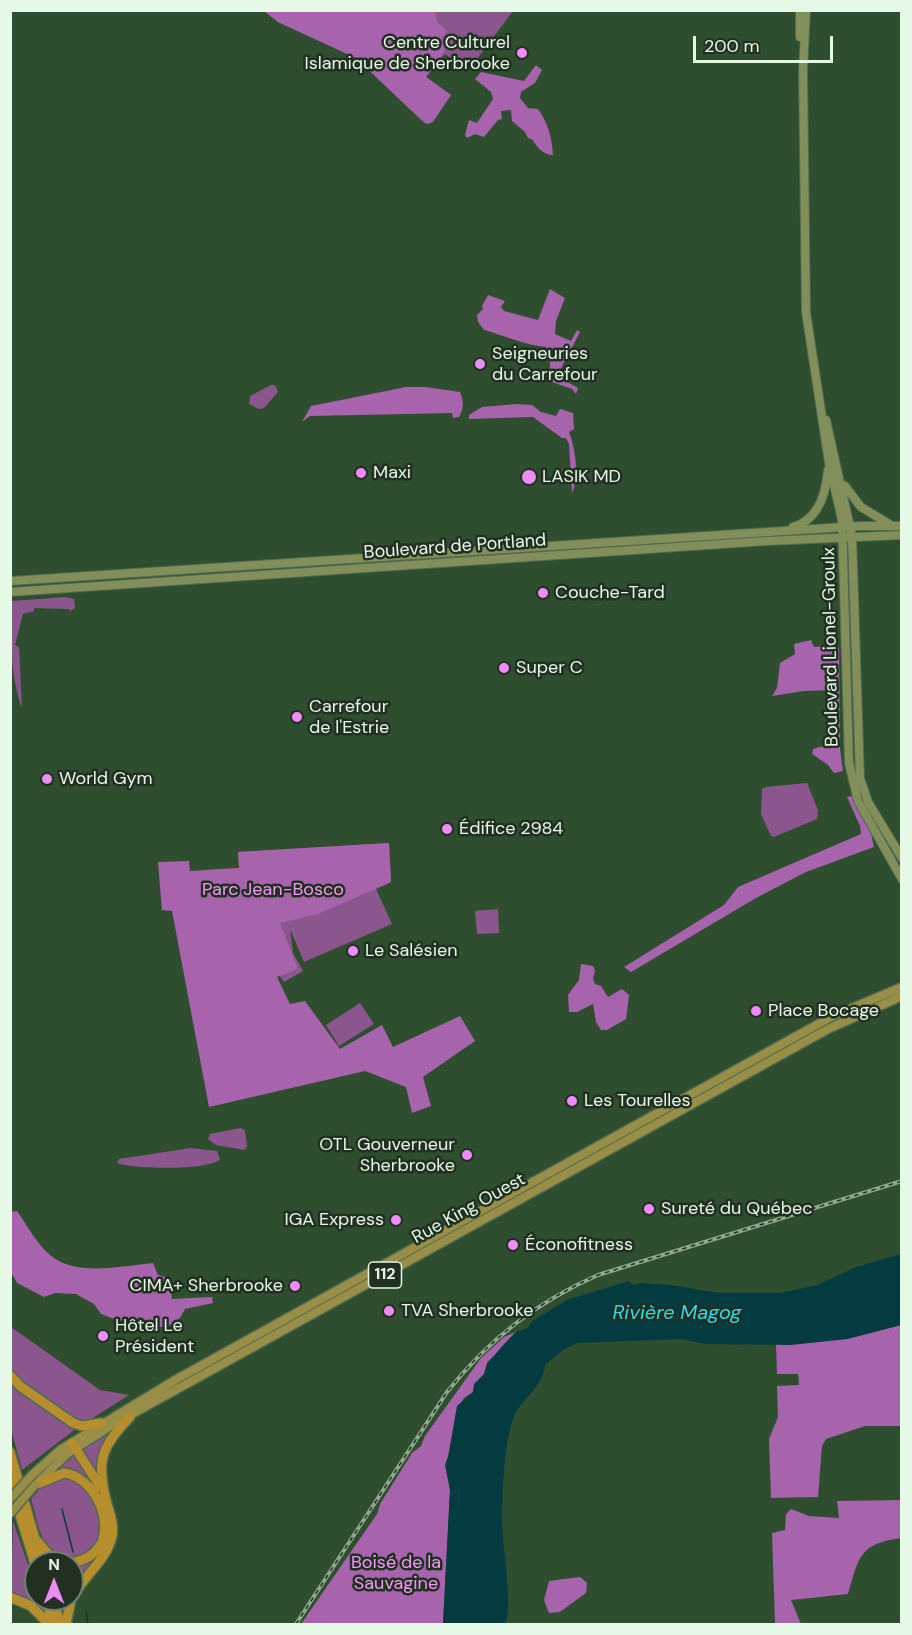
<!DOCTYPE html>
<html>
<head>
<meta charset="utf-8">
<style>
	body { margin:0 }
	#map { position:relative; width:912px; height:1635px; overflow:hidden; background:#2f4e30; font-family:"DM Sans",sans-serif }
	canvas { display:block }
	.frame { position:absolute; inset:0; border:12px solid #e6f8e6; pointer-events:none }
	.north { position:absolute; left:24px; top:1551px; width:60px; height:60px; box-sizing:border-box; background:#223022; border:2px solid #708070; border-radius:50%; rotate:0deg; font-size:16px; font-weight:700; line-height:24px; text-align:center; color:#e6f8e6 }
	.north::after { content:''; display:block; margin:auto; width:21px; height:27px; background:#ef8bf7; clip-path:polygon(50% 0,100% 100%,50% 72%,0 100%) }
	.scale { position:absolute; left:693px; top:36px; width:140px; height:27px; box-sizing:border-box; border:3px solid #e6f8e6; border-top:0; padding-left:8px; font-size:18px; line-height:21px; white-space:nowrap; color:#e6f8e6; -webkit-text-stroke:4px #223022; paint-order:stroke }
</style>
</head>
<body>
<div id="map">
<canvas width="912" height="1635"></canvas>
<div class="frame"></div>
<div class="north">N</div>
<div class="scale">200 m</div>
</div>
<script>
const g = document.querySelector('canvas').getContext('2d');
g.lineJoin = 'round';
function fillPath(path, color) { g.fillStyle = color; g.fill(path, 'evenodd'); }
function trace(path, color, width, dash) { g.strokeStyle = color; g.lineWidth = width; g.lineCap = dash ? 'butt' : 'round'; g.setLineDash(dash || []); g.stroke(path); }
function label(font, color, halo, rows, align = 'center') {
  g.font = font + ' "DM Sans",sans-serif'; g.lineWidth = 5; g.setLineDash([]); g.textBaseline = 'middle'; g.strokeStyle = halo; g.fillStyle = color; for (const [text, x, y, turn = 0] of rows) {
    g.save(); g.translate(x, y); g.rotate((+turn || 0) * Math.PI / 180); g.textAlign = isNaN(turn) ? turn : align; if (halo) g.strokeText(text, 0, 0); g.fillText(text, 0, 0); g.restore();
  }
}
fillPath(new Path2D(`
	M264,11H513L468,71L445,54L426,77L451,95L429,124L421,120L356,58L278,22Z
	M271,385H275L278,392L264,408L259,409L249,404L250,396Z
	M65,597L74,599L75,608L70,611L69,609L34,608V611L23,614L15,645L19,647L22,709C10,674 10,638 11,601Z
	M807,783L818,810L817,819L774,837L771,836L761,814L762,789L766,787Z
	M389,843L391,882L376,889L392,924L304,962L290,929L293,953L303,971L284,982L204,870L239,868L238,852Z
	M498,909L499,933L477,934L475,911Z
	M360,1003L374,1024L339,1046L326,1025Z
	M240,1128L245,1130L247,1147L244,1150L216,1145L208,1139L210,1134Z
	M191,1148L217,1151L220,1159C211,1171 130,1169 117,1163L119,1159Z
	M11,1327L100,1390L129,1395L85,1423L79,1422L17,1379L11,1369Z
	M10,1380L52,1415L77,1428L22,1470L11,1429Z
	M111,1431L99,1455L106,1546L72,1592V1566L103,1548C101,1512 107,1469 58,1469L79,1451Z
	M58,1477C63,1477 69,1477 73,1478C95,1484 104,1523 98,1542C91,1551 84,1558 72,1559C41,1560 38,1522 31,1499L45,1483Z
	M13,1521L36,1588V1599H40L45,1614L38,1607L11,1594Z`), '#8a568d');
fillPath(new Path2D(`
	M264,11H435L437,22L447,31L441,39L445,50L426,77L451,95L433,122L426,124L356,58L278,22Z
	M536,65L542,70L535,83L521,92L520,98L528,108L538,109C548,123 552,137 553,155C544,155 537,148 533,140L528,138L525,132L512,121L511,110L501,111L502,119L498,120L484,137L475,134L467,138L465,135L469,120L477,123L493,99L491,92L475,79L481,72L524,81Z
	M550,289L565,298L556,321L555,334L571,341L577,330L580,332L557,376L578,388L576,394L572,389L552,382C546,370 555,363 546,347C524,345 506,336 484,330L478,322L477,315L483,309L482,306L488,295L505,301L501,307L504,311L538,320Z
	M406,387H426L460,392C464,401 464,409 459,417L453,418L452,413L310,416L302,422L311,406Z
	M517,404L532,405L541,412L556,416L560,409L573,413L574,429L569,432C575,447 580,478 572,493L569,444L566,438H562L533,417L469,419V415L482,407Z
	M811,640L814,647L837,645L839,648L840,749L843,771L834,773L828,765L812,754L813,749L833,743L837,737L836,690L804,691L772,696L777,688L780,663L795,654L794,644Z
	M852,796L871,833L874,847L806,872L756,898L631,972L624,967L724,905L738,887L861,834L860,826L847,797Z
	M389,843L391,882L318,914L280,923L298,969L277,977L290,1004L305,1001L340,1049L382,1025L393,1047L460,1016L475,1041L423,1077L431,1106L412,1113L406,1087L365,1071L209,1107L172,911L162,910L158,862L189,861L190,871L239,868L238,852Z
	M581,964L593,966L595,970L593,979L595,984L601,986L608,997L622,989L629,995L626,1019L607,1030H601L596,1022L593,1004L577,1012H569L568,995L579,980Z
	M17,1211C27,1225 37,1244 50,1255C75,1277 122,1266 153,1263L158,1275L169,1278L172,1299L212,1297L213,1303L185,1309L180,1318L167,1327H127L130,1322L124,1319L120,1321L101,1314L94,1304L76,1294L55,1293L44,1297L17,1283L11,1272V1212Z
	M901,1325V1426H865L826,1439L822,1446L818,1497L771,1498L769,1439L778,1417L777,1386L799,1385L798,1374H777L776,1344L847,1339Z
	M516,1332C502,1345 492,1357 485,1373C481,1381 474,1382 473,1392L464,1398L456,1412L447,1462L450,1490L443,1624H301L377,1514L380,1504L412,1453L421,1446L425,1436L481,1358L504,1337Z
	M901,1500V1538C859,1544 859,1557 848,1594L791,1600L801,1624H775L772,1533L785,1530L786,1514L791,1509L809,1516L839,1518L837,1501Z
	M580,1577L587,1583L586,1593L560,1612L549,1613L544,1600L549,1581Z`), '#a763ac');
fillPath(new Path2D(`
	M901,1254V1325L847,1339L791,1345L705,1344L682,1339L577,1343L563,1350L545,1365C543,1388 520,1399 513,1419C504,1445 503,1487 502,1515C501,1540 514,1608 505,1624H443L450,1490L445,1465L449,1454L457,1406L473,1392L474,1384L484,1374L487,1363L516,1332L528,1328L531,1322L567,1300L629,1281L633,1285L640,1283L671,1285L719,1293H780L817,1285L856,1267Z`), '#043b40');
trace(new Path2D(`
	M62,1509L73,1552
	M86,1610L88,1624`), '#043b40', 1.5);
const secondary = new Path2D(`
	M806,10L803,71L806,312L829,463L842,520L849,763L858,801L902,879
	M800,37V10
	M826,420L852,536L860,778L868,802L902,858
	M845,486L861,507L889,524
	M793,527C818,520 826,494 828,470
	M10,581L860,526H902
	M10,592L767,541L902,535`);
const primary = new Path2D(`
	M32,1475L60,1450L177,1379L831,1017L902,987
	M35,1485L67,1454L114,1424L828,1029L902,996`);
const highway = new Path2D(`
	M10,1375L20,1386L73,1423L82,1426L101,1423
	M72,1443L101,1488
	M10,1452L42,1563
	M10,1482L36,1567
	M35,1485L64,1473C92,1476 112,1516 102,1542C94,1559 71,1568 54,1559C47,1554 41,1545 35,1539
	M10,1597L31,1606L49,1624
	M72,1598C83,1576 107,1560 112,1536C114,1525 110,1514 107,1504C96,1463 100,1447 130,1417
	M46,1599L53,1624
	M53,1599L60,1624
	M66,1624L71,1599`);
trace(secondary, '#506a50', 10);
trace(primary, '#506a50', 11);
trace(highway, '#506a50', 12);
trace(secondary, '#838f5a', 8);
trace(primary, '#998e47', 8);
trace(highway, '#b78e2d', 9);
const rail = new Path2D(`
	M296,1624L447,1392C489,1339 537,1302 598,1275L902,1181`);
trace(rail, '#90a890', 4);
trace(rail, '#223022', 1.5, [4.5]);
const primaryBridge = new Path2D(`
	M10,1499L32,1475
	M10,1514L35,1485`);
trace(primaryBridge, '#506a50', 11, []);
trace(primaryBridge, '#998e47', 8);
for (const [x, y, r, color] of [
	[522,53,6,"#ef8bf7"],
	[480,364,6,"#ef8bf7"],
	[361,473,6,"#ef8bf7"],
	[529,477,8,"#ef8bf7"],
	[543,593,6,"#ef8bf7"],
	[504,668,6,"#ef8bf7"],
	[297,717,6,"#ef8bf7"],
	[47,779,6,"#ef8bf7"],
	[447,829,6,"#ef8bf7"],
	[353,951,6,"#ef8bf7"],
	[756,1011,6,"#ef8bf7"],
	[572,1101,6,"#ef8bf7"],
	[467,1155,6,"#ef8bf7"],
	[649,1209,6,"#ef8bf7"],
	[396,1220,6,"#ef8bf7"],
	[513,1245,6,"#ef8bf7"],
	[295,1286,6,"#ef8bf7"],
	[389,1311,6,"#ef8bf7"],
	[103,1336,6,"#ef8bf7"]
]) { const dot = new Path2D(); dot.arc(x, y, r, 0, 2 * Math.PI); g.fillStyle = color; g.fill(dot); trace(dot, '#223022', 2); }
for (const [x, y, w] of [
	[385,1275,33]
]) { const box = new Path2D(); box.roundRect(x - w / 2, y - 13, w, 26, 4.5); g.fillStyle = '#223022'; g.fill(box); trace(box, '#e6f8e6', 1.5); }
label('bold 16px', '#e6f8e6', null, [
	["112",385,1275]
]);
label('18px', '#e6f8e6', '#223022', [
	["Centre Culturel",510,43,"right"],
	["Islamique de Sherbrooke",510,64,"right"],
	["Seigneuries",492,354],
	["du Carrefour",492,375],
	["Maxi",373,473],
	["LASIK MD",542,477],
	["Couche-Tard",555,593],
	["Super C",516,668],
	["Carrefour",309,707],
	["de l'Estrie",309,728],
	["World Gym",59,779],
	["Édifice 2984",459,829],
	["Le Salésien",365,951],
	["Place Bocage",768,1011],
	["Les Tourelles",584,1101],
	["OTL Gouverneur",455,1145,"right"],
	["Sherbrooke",455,1166,"right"],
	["Sureté du Québec",661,1209],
	["IGA Express",384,1220,"right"],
	["Éconofitness",525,1245],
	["CIMA+ Sherbrooke",283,1286,"right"],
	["TVA Sherbrooke",401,1311],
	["Hôtel Le",115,1326],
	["Président",115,1347]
], 'left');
label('18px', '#e6f8e6', '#223022', [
	["Boulevard de Portland",455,547,-4],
	["Boulevard Lionel-Groulx",831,647,-91],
	["Rue King Ouest",469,1209,-29]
]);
label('18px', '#f399f9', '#223022', [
	["Parc Jean-Bosco",273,890],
	["Boisé de la",396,1563],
	["Sauvagine",396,1584]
]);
label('italic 20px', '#32d9e8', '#223022', [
	["Rivière Magog",677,1314]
]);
</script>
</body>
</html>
